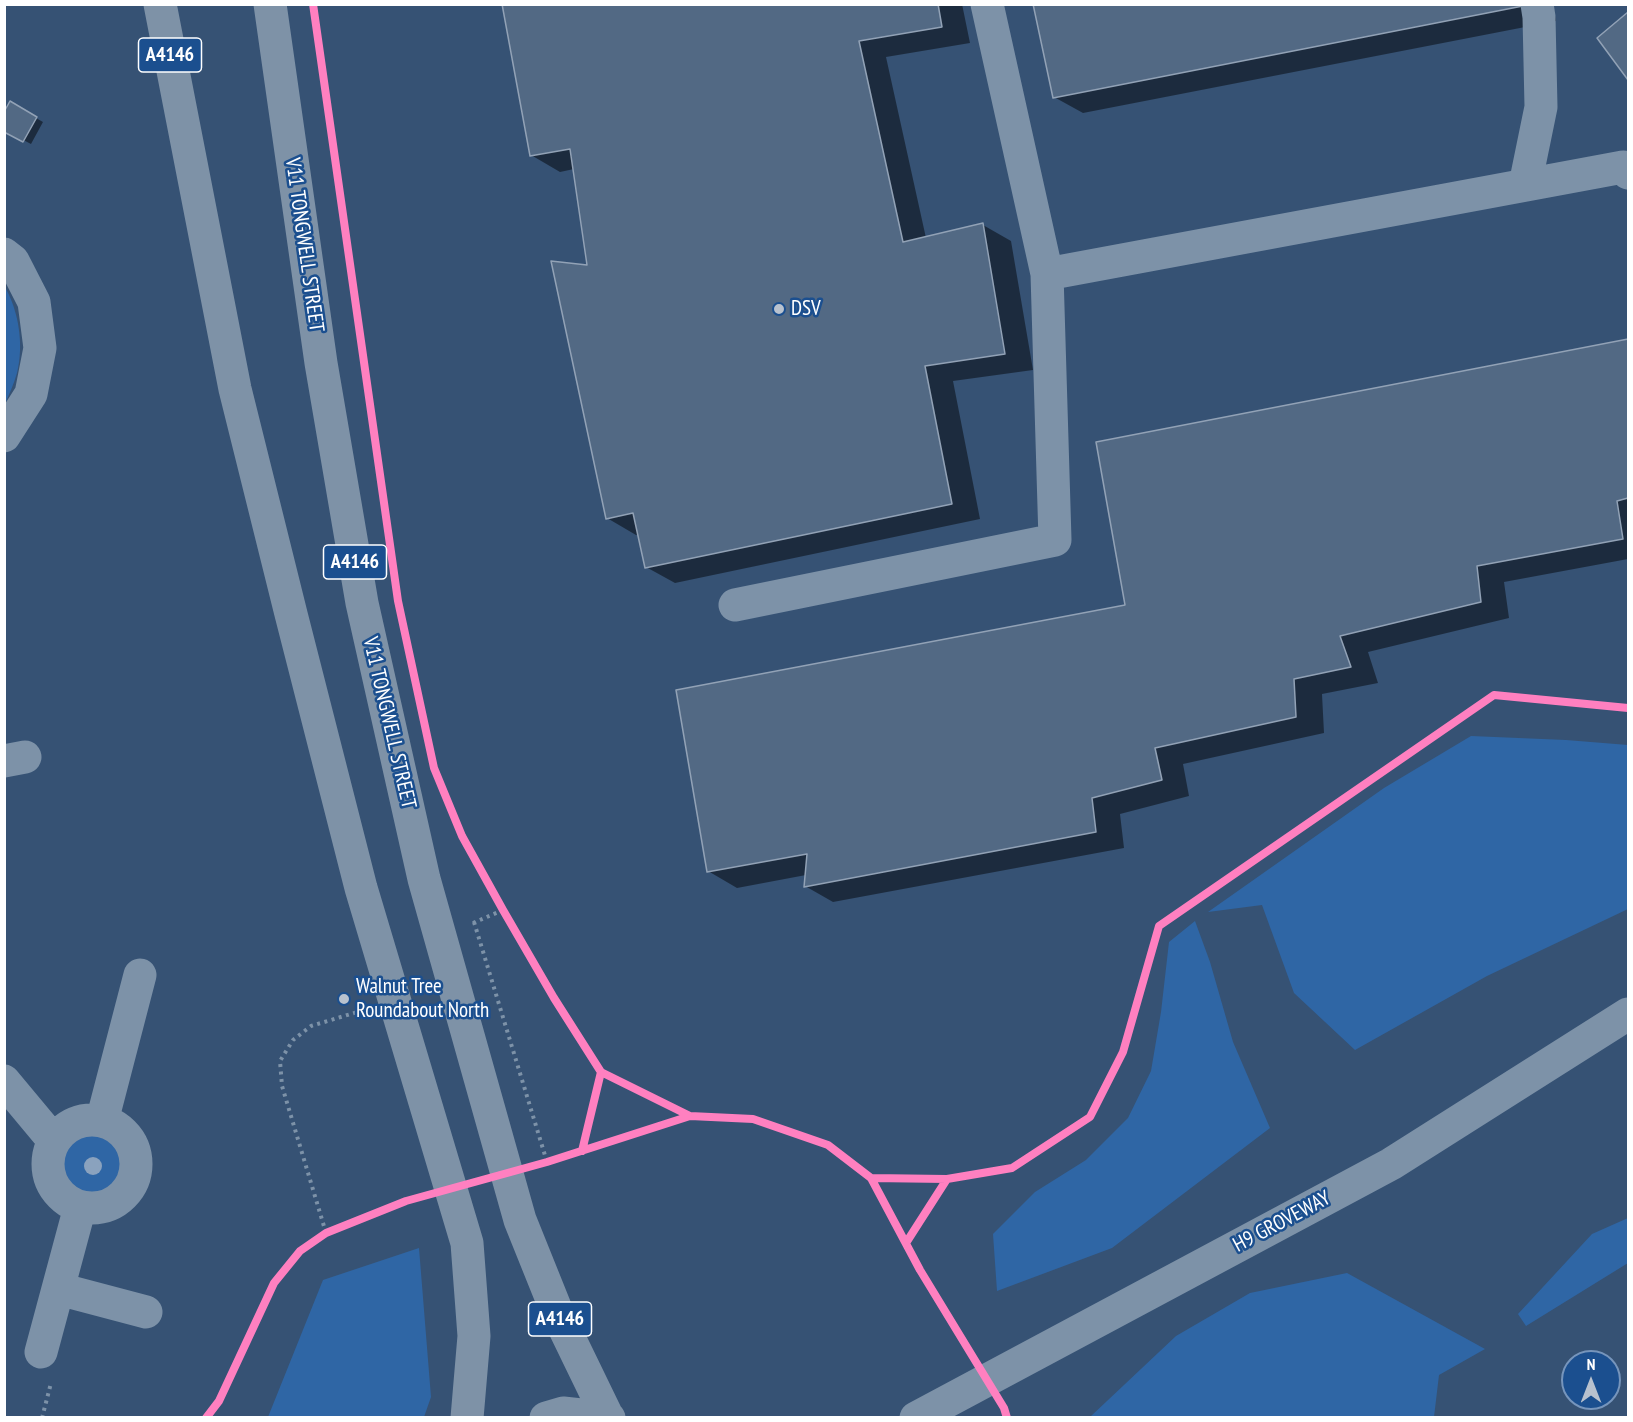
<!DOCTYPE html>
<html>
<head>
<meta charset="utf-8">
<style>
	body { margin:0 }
	#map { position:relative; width:1633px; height:1422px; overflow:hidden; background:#365274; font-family:"PT Sans Narrow",sans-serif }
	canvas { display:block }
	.frame { position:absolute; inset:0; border:6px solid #fff; pointer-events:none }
	.north { position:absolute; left:1561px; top:1350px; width:60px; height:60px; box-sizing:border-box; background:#1b4f8f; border:2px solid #7695bc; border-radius:50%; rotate:0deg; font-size:16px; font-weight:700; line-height:24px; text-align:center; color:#fff }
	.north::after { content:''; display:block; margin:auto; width:21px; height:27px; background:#b9c2ce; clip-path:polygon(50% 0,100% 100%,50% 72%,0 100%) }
</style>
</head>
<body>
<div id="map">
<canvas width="1633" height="1422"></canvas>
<div class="frame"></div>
<div class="north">N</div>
</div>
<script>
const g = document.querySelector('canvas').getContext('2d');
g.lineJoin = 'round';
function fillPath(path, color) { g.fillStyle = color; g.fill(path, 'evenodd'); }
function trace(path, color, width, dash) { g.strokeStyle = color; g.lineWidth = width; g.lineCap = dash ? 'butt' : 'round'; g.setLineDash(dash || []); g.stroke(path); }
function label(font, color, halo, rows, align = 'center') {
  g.font = font + ' "PT Sans Narrow",sans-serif'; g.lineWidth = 5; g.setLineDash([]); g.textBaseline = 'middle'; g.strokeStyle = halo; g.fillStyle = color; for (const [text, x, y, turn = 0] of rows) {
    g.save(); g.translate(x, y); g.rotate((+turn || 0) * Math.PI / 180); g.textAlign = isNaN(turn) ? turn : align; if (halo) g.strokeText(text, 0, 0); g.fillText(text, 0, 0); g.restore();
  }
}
fillPath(new Path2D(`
	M5,287C19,312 24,345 17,373C14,384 9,394 5,404Z
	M1471,736L1566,740L1628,745V909L1487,976L1355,1050L1294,993L1262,905L1208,912L1384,788Z
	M1195,921L1210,962L1233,1042L1270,1128L1112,1248L997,1291L993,1234L1035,1192L1086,1160L1128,1118L1151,1071L1161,1012L1169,942Z
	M62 1164a30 30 0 1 1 60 0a30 30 0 1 1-60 0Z
	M1628,1218V1263L1526,1326L1518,1314L1592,1234Z
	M419,1248L431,1397L424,1417H268L323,1280Z
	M1347,1273L1485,1349L1439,1375L1434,1417H1090L1176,1336L1250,1293Z`), '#2f66a5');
fillPath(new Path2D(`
	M503,4H962L970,43L886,57L926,238L983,225L1011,241L1033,370L953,381L980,519L675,583L646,567L639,534L636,535L607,518L589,266L574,169L560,172L531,155Z
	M1035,4H1553L1556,21L1083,113L1054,97Z
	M1628,14V77L1599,38Z
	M11,104L43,122L31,144L4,130Z
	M1628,341V559L1504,582L1509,618L1368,652L1378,683L1322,694L1324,733L1183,764L1189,796L1120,814L1124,848L833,902L805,886L806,875L737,888L708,871L1127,606L1097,443Z`), '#0007');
const building = new Path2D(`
	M502,4H938L942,27L859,41L903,242L983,223L1005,354L925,366L952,504L645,568L633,513L606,519L551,261L587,265L570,149L530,156Z
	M1033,4H1528V5L1053,98Z
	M1628,12V80L1597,38Z
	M10,101L37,117L23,142L4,132V112Z
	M1628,339V498L1617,501L1623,539L1477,566L1481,602L1340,636L1351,667L1294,679L1296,717L1155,748L1162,780L1092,798L1096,832L804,887L807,854L707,872L676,690L1125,605L1096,442Z`);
fillPath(building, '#526984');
trace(building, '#92a2b6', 1.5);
trace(new Path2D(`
	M474,922L547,1162
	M473,923L503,910
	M326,1233L282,1086L280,1061L293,1040L311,1026L364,1010
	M42,1418L51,1383`), '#7d92a8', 4, [3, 4.5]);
trace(new Path2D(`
	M987,4L1047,274
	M1525,185L1541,107L1539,17L1537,4
	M4,254L13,261L34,302L40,348L31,394L4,436
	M735,605L1055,540L1047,274L1623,167L1628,173
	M4,761L25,757
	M4,1081L54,1141
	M48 1164a44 44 0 1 1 88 0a44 44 0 1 1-88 0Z
	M102,1121L140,975
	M59,1289L146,1312
	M41,1352L80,1207
	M916,1418L1391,1164L1628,1014`), '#7d92a8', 33);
trace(new Path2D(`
	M160,4L235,389L291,614L361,888L467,1243L474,1336L467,1418
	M270,4L321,363L362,603L424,879L520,1220L559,1317L607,1416
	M546,1418L563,1413L609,1418`), '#7e92a7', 33);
trace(new Path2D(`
	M313,4L398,601L434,768L462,836L503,910L554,998L601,1072L690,1116
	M582,1151L601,1072
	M871,1178L947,1179
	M906,1243L947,1179L1012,1168L1090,1117L1123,1052L1159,926L1494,695L1628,708
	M206,1418L219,1401L274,1283L300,1251L326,1233L406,1201L547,1162L690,1116L753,1119L828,1145L871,1178L920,1270L1004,1408L1007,1418`), '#ff80c0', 8);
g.fillStyle = '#8aa2be';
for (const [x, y] of [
	[93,1166]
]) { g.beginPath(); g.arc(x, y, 9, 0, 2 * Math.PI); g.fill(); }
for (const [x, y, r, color] of [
	[779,309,6,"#b9c2ce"],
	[344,999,6,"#b9c2ce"]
]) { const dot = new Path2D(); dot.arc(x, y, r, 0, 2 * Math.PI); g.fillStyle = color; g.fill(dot); trace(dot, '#1b4f8f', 2); }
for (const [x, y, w] of [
	[170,55,63],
	[355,562,63],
	[560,1319,63]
]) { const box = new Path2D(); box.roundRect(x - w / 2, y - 17, w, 34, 4.5); g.fillStyle = '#1b4f8f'; g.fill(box); trace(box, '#fff', 1.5); }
label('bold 20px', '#fff', null, [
	["A4146",170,55],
	["A4146",355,562],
	["A4146",560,1319]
]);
label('21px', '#fff', '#1b4f8f', [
	["V11 TONGWELL STREET",304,245,82],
	["V11 TONGWELL STREET",389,723,77],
	["H9 GROVEWAY",1282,1222,-28]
]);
label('21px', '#fff', '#1b4f8f', [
	["DSV",791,309],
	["Walnut Tree",356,987],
	["Roundabout North",356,1011]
], 'left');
</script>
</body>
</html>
